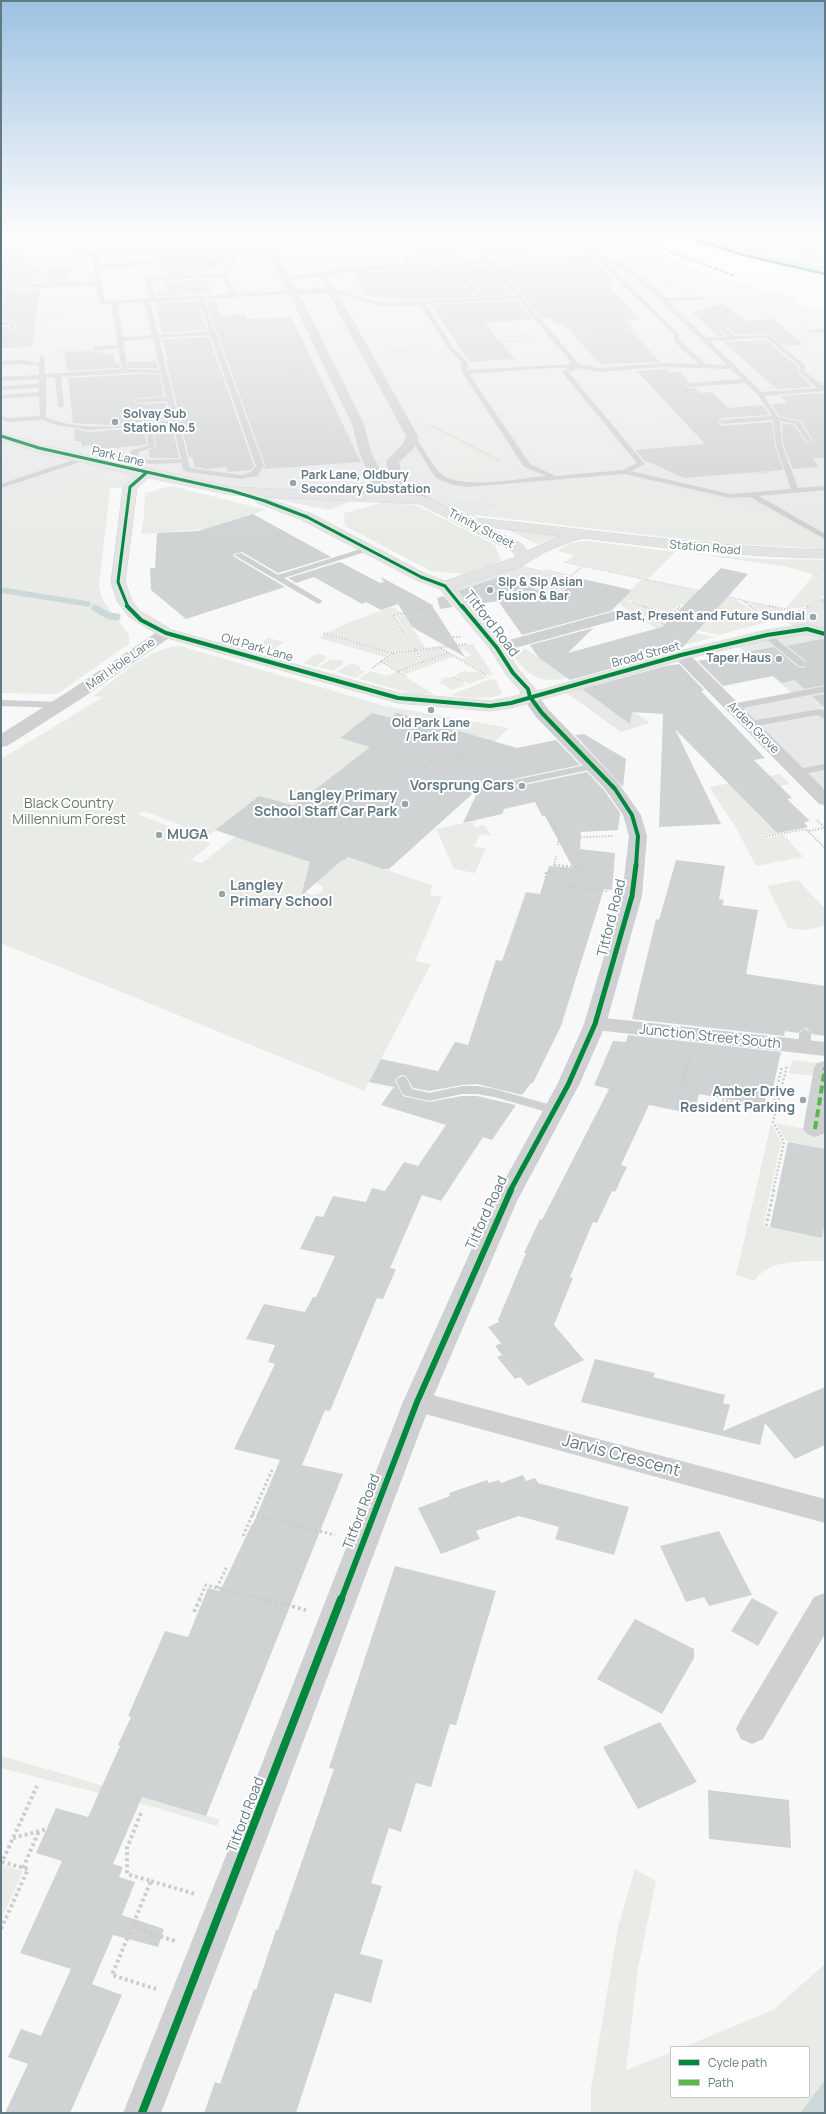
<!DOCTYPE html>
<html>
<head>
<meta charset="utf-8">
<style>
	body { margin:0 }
	#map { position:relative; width:826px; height:2114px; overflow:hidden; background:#f8f8f8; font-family:Manrope,sans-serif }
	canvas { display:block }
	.frame { position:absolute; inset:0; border:2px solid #637983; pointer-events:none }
	.legend { position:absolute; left:670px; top:2046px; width:140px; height:52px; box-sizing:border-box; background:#fff; border:1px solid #c1c9cd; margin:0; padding:5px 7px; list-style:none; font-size:12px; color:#637983 }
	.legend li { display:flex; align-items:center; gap:8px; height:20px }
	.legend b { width:20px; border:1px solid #c1c9cd }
</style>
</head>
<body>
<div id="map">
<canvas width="826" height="2114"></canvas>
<div class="frame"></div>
<ul class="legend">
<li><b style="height:5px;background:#00873e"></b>Cycle path</li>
<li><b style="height:5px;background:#58b947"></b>Path</li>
</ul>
</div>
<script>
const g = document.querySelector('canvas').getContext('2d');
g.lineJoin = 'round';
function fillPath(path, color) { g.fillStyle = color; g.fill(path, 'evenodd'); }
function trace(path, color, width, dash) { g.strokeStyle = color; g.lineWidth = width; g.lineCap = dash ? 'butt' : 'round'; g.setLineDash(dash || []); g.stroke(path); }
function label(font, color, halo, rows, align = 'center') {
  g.font = font + ' Manrope,sans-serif'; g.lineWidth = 4; g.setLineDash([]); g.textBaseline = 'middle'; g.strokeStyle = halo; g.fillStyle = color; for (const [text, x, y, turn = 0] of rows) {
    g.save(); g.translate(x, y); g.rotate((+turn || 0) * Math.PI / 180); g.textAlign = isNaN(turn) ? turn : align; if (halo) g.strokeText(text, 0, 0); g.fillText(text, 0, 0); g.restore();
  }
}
fillPath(new Path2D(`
	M1,237H586L634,266L683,290L746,310L825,326V554H819L816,549L514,503L476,515L465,521L423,500L361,497L329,510L146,473L130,487L110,488L101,480L1,500Z
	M719,237H825V268Z
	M515,564L577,579L555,599L522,598L463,606L445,586Z
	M825,598V787L815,790L730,704L792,693L734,643L796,629L784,619L795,611L814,605Z
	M591,681L650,723L621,732L561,689Z`), '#e7e9e9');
fillPath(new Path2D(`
	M17,237H48L49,243L18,248Z
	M586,237H635L675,260L709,275L799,299L796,304L825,309V326C777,317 728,308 683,290C649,276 617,256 586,237Z
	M729,237H748L769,247L825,261V269L766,255Z
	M79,239L80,248L197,241L198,243L58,251V254L30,260H20L19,252L67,243Z
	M245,257L250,262H264L277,288L240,290L236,289L230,275L232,274L238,258Z
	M45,287C62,288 80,284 83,304L35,323L39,293H43Z
	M330,297L337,310L325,311L318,298Z
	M283,300L291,317L247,319L239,303Z
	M83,306L88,331L74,332L76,344L66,345V347L62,350L32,351L35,325Z
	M338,316H339L358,351L333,353L329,346L342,344L327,317Z
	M59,351L65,352L67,363L54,364L50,362L51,352Z
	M363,359L379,389L372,397L382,419H366L336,360Z
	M450,368L454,369L494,424L492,428L517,466L524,469L522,470L425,421L411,418L385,374Z
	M519,372L529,384L561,381L623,459L613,462L551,467L538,465L481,386L491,385L484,375Z
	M620,372L624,376L641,375L683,421L627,425L582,374Z
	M413,420L418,421L516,470L457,475L446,474Z
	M386,423L387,425L383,427L386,432L373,433L368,424Z
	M87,468L121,475L123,476L121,486H117Z
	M368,477L370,483C359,495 316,490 300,489L299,487L351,483L349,478Z
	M101,480L110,488V491L99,585L101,595L104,602L129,635V644L57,694L1,693V500Z
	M288,481L290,488L243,485Z
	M611,482L773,513L825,542V549L717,543L476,515L506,506L479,493Z
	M172,486L255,507L266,510L204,529L141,534L144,516L145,493Z
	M464,494H475L496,503L494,504L482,499L473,501L468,499L455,502L444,500Z
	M382,503L414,505L422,508L495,545L501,561L464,574L431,571L345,526L344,513Z
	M504,528L567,534L537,544Z
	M585,541L596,542L675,552L648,579L567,561L574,555L558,551L570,543Z
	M696,554L761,559L825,560V577L782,566Z
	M813,576L825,579V595C816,605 799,610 786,608Z
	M642,579L736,600L767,619V622L719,635L697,630L687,605L679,604L670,613L629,600L627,601L668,615L659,625L714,637L682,646L618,603Z
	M749,603L784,610L775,620Z
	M392,607L403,613L392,614L413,649L394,652L327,633L350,622Z
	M404,615L425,648L416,649L396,616Z
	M324,634L391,653L385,657L319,638Z
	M268,638L284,642L268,653L253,648Z
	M473,644L493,675L490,676L462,659L472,655L457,646Z
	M180,646L385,706L509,728L488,748L372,713L340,738L378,745L348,767L345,766L307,800L301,798L295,804L297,806L282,801L278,804L259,796L208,836L144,811L138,814L211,844L191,860L202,863L242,831L344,861L348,857L432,885L430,895L442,897L415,961L431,964L364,1091L1,943V759L103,697L93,696C117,678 149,647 180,646ZM313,883L323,886L322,892L313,895L302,891L304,885Z
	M438,648L446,653L424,661L417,651Z
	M526,649L567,678C541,683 529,678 515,657L519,651Z
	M414,651L421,662L398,670L384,661L394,654Z
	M319,654L326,656L325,658H327L316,667L303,663L314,655Z
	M448,654L453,657L406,674L400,671Z
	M331,659L343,661L342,663H344L333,671L319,667Z
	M352,663L360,666V670L365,671L356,678L336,672Z
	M370,671L387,676L397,672L433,694H413L359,679Z
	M464,671L472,673L478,671L488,677L469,684L456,676L458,675L456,674Z
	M448,677H453L466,685L452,690L439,682L442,681L440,679Z
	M490,679L496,680L502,694C494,700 461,698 451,695Z
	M780,774L790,784L779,786L755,811L777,833L761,836L764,839L784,835L803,857L756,866L736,828L709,787Z
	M480,820L472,823L475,827L484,825L492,836L480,834L474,847L486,848L475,873L454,869L436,829Z
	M798,880L825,909V926L804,930L788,928L767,886Z
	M792,1060L817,1063L816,1076L789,1073Z
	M776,1123L825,1133V1149L786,1141Z
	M771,1124L781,1142L763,1226L822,1237L825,1222V1261C800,1262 771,1258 754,1281L736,1275Z
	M2,1756L220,1820L217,1826L157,1808L1,1768Z
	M1,1865L23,1871L1,1920Z
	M635,1869L656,1881L638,1969L626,2070L671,2052V2097H809V2047H684L773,2010L825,1964V2080L800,2113H591V2088L618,1927Z`), '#e9ebe6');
fillPath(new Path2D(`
	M693,237H732L760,250L778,256L824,267L825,273L742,254Z
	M70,266V281L44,284L48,267Z
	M825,2080V2113H800Z`), '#cdd8d8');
trace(new Path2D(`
	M1,590L88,604`), '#cdd8d8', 5.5);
trace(new Path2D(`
	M95,608L109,616L117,617`), '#cdd8d8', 7);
fillPath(new Path2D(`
	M150,237H257L266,256L239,257L233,246L228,247V251L169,253L163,246H153Z
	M16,254L46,275L35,282L1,284V256Z
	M230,257L224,258L225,266L202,268L203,273L163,275L158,262Z
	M594,260L615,280L609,286L640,319L625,320L634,329L630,330L660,362L600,364L564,324L556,325L550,318L543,319L498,266Z
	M481,266H488L512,295H484L467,278L471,275L465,267Z
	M458,267L462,274L458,278L474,297L414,300L367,296L352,273Z
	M206,279L211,293L157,296L156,292L168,291L165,282Z
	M40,289L32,347L1,348V327H8L9,332L16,330L15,321L1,320V290Z
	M205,300H214L220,316L245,314L247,319L291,317L361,462L264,469L265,465Z
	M197,301L207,330L162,333L155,303Z
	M517,301L533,319L484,323L515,359L470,362L431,305Z
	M723,304L746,321L774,319L803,345L785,346L769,334H736L721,324L717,327L725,336H717L692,312Z
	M209,337L254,466L251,470L228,472L226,467L207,469L195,467L192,457H189L166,360H168L163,339Z
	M766,340L798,367V373L813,387L777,389L723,342Z
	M92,351L96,353L103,351L104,355L113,354L115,363H119L120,368L67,371L64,352Z
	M156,361L158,368H129L128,362Z
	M667,369L670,373L680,372L689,382L686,385L689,388H695L700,393L712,392L728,408L763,405L769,415L722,418L718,422L722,426L772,422L775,445L783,470L684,478L644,460L635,450L705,444L637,371Z
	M143,374L160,375L164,396L138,398L134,401L138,404L166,403L170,419L108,425L73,423L68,378Z
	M825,393V458H813L819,467L793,469L783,445L782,423L794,425L806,443L812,442L813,440L801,421L779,416L771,404L787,403L780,396Z
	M172,426L179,458H150L149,450L156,447L154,433L151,430L141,432L146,436V445L91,450V445L82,446L81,441H75L74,429L89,432Z
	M253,514L331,557L278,573L242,552L234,554L233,556L285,587L186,619L151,590L150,568H155L157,533L198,531Z
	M340,562L380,583L384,582L381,577L431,604L465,657L412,627L398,604L381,610L366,602L362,604L314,577L296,583L288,578Z
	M721,568L748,574L681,649L570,680L539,658L530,645L593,628L568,653L662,627Z
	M506,575L555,599L578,578L632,590L611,611L522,635L498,601L470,605L458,591Z
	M444,596L453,607L440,609L437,598Z
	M821,639L825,640V685L804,689L795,680L782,683L773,676L723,686L698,661L774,647L798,667L805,668L806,661L787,646Z
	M679,664L704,690L701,691L765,758L754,760L792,798L787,799L810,821L804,822L808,827L777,833L675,729L721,824L659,827L663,714L632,712L630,724L582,689L665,666Z
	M825,694V708L812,696Z
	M372,713L391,718L397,713L517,748L556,740L580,765L495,783L489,788L495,791L587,772L604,790L620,813L618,830L581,832L580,849L615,853L612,890L604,889L561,1026L533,1083H531L522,1095L477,1084L462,1085L429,1091L413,1088L406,1076L401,1075L395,1080L403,1096L429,1102L462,1096H477L516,1105L492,1140L483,1137L441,1201L422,1195L390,1268L396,1269L383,1299L377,1298L330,1411L325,1410L302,1465L343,1474L206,1816L142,1797L113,1864L123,1867L119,1877L135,1882L122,1915L164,1929L158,1947L113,1935L92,1984L122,1995L70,2113H5L28,2064L8,2057L21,2029L41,2036L71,1969L20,1953L62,1861L36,1853L56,1808L88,1817L120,1746L118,1745L131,1717L128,1716L165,1631L188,1637L208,1588L220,1591L252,1524H253L280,1460L234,1449L275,1364L268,1362L275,1345L246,1339L264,1304L305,1312L313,1297H316L335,1256L300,1249L316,1216L323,1217L333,1196L366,1202L372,1188L385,1191L404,1162L418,1166L446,1125L381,1105L394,1087L369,1082L381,1059L438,1071L455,1042L468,1045L496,960L502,961L526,892L540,894L549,866L573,868L545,816H542L535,802L504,809L502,814L463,823L480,787L389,869H383L348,857L344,861L342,860L301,896L310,862L215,830L259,796L293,805L303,799L370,747L340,738Z
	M584,734L626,759L623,787L575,735Z
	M676,860L725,866L719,899L724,900L722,905L758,910L746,974L825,986V1036L812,1034L806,1028L798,1033L785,1031L784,1036L632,1019L656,919L659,920Z
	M628,1035L781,1052L773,1088L768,1087L764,1106L699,1094L694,1114L649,1105L621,1165L627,1167L615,1192L612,1191L597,1223L593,1222L582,1248L570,1277L573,1278L554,1325L584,1360L528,1386L520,1377L515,1379L497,1357L502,1355L495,1346L501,1343L488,1327L499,1322L498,1320L526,1253H524L540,1219L542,1220L609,1089L594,1085L613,1041L626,1042Z
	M788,1142L825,1149V1222L822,1238L770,1227Z
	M595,1359L655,1373L653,1377L725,1395L723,1403L730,1405L723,1431L825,1387V1445L795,1459L765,1423L760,1445L581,1402Z
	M523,1475L526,1481L535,1478L538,1483L629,1507L614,1555L555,1539L559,1527L519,1516L476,1531L480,1539L441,1554L418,1508L450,1496L449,1493L487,1480L489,1483L499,1480L501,1483Z
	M719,1531L752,1595L709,1606L704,1597L686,1602L660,1546Z
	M395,1566L496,1591L456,1725L450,1724L431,1787L416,1783L401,1832L389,1828L371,1883L382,1886L360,1954L383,1960L371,2003L335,1993L296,2113H204L215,2082L220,2084L254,1989L256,1990L276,1930H278L334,1769L329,1768Z
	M752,1598L778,1612L758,1646L731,1631Z
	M635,1619L694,1649V1658L662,1714L597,1679Z
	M660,1722L697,1782L638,1809L603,1747Z
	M708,1790L789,1800L791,1848L709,1839Z`), '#d0d3d3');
const secondary = new Path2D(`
	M1,432L43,445L232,487L423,496L471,519L476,518C592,530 708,547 825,550V558C744,557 664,548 584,538L572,541L545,552L520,567L454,588L503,645L519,670L537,691L675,652L767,630L807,624L825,629V639L807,634L767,640L685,659L511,708L490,711L398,703L160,636L129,617L117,601L111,582L123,487L136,475L34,451L1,440ZM149,478L232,495L260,496L255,500L257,503L302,520L416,580L440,589L491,650L507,676L520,690L521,695L490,701L399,693L172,630L140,611L132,601L125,582L137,488ZM265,497L420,504L512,551L516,557L445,581L426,574L312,514ZM488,527L560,536L527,551L523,545Z`);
trace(secondary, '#d4d6d6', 1);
trace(new Path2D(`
	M493,324L503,337L528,335
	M28,325L35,324L82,305
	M577,338L601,336L591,326
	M604,339L601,336L650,333
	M474,345L532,340
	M56,350L77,349
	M388,351L431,348
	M283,358L290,371L304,370
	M241,361L302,357`), '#cccece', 1, [1, 1]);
trace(new Path2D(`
	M430,425L500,461
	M267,429L334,424
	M752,453H762
	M755,474L770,472
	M565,562L742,600L752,607
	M545,570L571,576L583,566
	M814,575L825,578
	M413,600L426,607
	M823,600L825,606
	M744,601L774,607
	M632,602L646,607
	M428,607L433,605
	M807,607L825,598`), '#cccece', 1.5, [1, 1]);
trace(new Path2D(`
	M424,606L426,607
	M643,606L671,615
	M680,606L662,624L694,631
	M750,606L763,615
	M769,606L790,610
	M807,607L809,606
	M324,633L393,653L371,669
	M453,637H460
	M438,647L487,675
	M393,653L466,644
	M381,661L407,677
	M423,662L393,615L420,611L418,610L431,606
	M398,671L448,653
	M454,677L464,682
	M460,756L475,763
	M456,758L463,754
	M421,765L425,767L433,760L450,765L443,772L447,775
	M426,767L443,772
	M817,820L825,828
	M552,821L561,838L614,836
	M825,828L808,831L825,848
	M763,837L806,829L808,831
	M558,845L559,838H561
	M554,866L556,856`), '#cccece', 2, [1.5, 1.5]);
trace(new Path2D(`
	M554,865L609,870
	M546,872L545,883L607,891
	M679,1096L690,1056
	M722,1100L772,1110L782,1066
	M773,1191L784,1142L773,1122L787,1066`), '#cccece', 2.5, [2, 2]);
trace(new Path2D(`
	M766,1226L774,1190
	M252,1514L335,1535
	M243,1536L272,1470
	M217,1588L227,1566
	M199,1600L206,1585L267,1600`), '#cccece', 3, [2.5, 2.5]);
trace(new Path2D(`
	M263,1599L306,1610
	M194,1612L200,1599
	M141,1813L127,1848V1874L151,1881L112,1975L156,1989
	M13,1838L47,1829
	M23,1868L39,1831
	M151,1881L195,1894
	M132,1927L175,1941
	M1,1929L28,1869L2,1862L37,1786`), '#cccece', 4, [3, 3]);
fillPath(new Path2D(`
	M64,237H69L66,242L59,245L1,255V251L56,243L62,240Z
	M559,237H566L599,255L623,263L649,283L665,298L703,297L701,300L668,301L706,338L728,337L718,327L721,325L735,336L769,335L805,365L804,371L825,387V391L764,396L778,417L800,422L812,441L807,442L795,424L780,421L782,445L798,488L825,486V490L759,496L825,534V539L750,497L730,498L624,474L468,487L454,485L442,481L435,477L409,436L410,435H414C423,446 431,465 440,473C459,491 521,478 546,476L524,467L462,372L461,362L448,348L420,305L383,307L329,291L320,277L285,280L282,278L345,268L406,265L403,259L421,250L455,249L458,251L422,254L408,261L411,265L486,261L482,254L535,246ZM563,239L591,255L491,260L488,256L536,249ZM596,258L674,335V341L698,364L663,363L599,368L579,364L494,263ZM604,260C626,268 642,283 659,299L658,301L662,302L727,365L706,364L679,340V334ZM488,264L515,296L483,297L465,278L470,275L462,266L459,268L464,274L459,277L477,298L383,303L333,289L325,276L345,272ZM518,299L572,364L468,370L467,362L452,346L426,304ZM766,338L800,366L799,372L817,388L762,392L710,341ZM663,367L731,369L741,379L690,383L687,385L690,387L745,383L758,395L772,416L722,420L719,422L722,424L773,420L776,445L791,489L730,494L631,471L645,464L569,373L578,368L599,372ZM549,368H569L562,372L637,463L623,470L556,476L530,464L469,374Z
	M768,237L789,238L810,237L794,241L814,255L825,257V261L810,257L787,241Z
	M163,247L168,255L230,252L229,248H233L238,257L228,275L235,294L293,290L296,292L293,294L203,299L264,466L257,476L241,479L187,472L183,470L182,463L149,464L94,452L98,450L130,455L132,450L148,446L147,435L142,433L150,431L153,433L155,447L138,452V458L149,460L181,459L173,424L89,430L56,425L42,420L10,422L1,420V416L10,418L40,416L39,396L1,399V395L39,392V388L1,390V386L39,384V379L1,381V377L39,375V366L22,364L1,365V361L22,360L39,363L40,357H44L45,374L122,369L118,349L99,350L96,352L92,348L95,346L118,345L111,304H100L96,285L1,289V285L96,281L92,255H80V262L77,264L74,262L75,253ZM161,251L163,256L137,262L99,264L97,254ZM231,255L232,257L223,273L148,277L145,279L150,298L105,301L99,268L137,266L166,259ZM223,277L229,294L156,298L151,281ZM198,299L209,331L158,335L150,302ZM144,302L152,335L123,337L117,304ZM210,335L256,466L251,472L241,475L190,468L159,338ZM153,339L160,370L128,369L123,341ZM143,372L161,374L166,397L138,399L135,401L138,403L167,401L172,420C131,424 85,434 46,417V378L55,377L58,406L61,408L64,406L61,377Z
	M1,322H14V330L9,331V325L1,326Z
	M825,328V332L810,333L807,331Z
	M82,457L89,459L1,488V484Z
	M364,548L371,550L284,578L321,600L322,602L318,604L234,555L241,553L278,575Z
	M767,632L805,662V666H799L764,637L763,635Z
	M825,686V692L732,710L727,707L732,704Z
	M1,700L61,702L66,705L61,708L1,706Z
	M820,709L825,711V719L818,715L750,727L745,724L750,721Z
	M595,763L600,766L598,768L495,790L490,787L495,784Z
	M825,764V770L797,775L792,772L797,769Z
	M805,1029L811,1033V1047L805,1051L799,1047V1033Z
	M402,1076L406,1077L412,1089L429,1093L462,1086H477L495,1089L558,1107L560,1110L554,1114L494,1097L477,1094H462L429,1101L403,1095L396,1080Z`), '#ced0d1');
fillPath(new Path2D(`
	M258,237H268L296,289L331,287L336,290L418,436L414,448L399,462L402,474L407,481L428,497L430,500L428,503C408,508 388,478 386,461L403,444L406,436L328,293L300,295L364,424L371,452L386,481L382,492L360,501L353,497L355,494L371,487L372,481L359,452L352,424L288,292Z
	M615,611L620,613L623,616L620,619L497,653L491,651L489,648L491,645Z
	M166,628L172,630L174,633L172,636L81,699L7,746L1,747V734L69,691L160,630Z
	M681,650L687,652L825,790V805L819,804L675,658L673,655L675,652Z
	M595,1017L825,1042V1056L587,1029L584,1024L587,1019Z
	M825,1061V1131L823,1134L815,1137L807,1134L803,1129L814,1068L817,1063Z
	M417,1391L825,1499V1523L407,1409L403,1402L407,1395Z
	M825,1593V1634L763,1739L752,1744L741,1739L736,1729L741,1719L814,1597Z`), '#ced0d1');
fillPath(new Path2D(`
	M530,692L536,693L548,709L617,781L641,815L647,836L642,896L606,1024L579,1085L517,1201L431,1402L267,1838L161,2113H123L233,1838L403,1402L493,1201L557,1085L584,1024L622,896L629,836L623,815L605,789L536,717L522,697L524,693Z`), '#ced0d1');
fillPath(secondary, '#e2e3e3');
trace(new Path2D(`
	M642,237L669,251L735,276`), '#58b947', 2, [4, 2]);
trace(new Path2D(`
	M815,1129L825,1068`), '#58b947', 4, [8, 4]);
trace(new Path2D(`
	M688,237L743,255L825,274`), '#00873e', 2.5);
trace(new Path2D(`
	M1,436L39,448L232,491L265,501L307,517L421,577L445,586L462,607
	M128,607L118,582L130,487L146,473`), '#00873e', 3);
trace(new Path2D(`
	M127,606L141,620L166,633L398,698L490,706L511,703L681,655L767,635L807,629L825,634
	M462,606L497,648L513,673L528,689L530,697L542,713L615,789L632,815L638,836L636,866`), '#00873e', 4);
trace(new Path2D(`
	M510,1191L568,1085L595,1024L632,896L636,865`), '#00873e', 5);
trace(new Path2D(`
	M341,1600L417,1402L511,1190`), '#00873e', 6);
trace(new Path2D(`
	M142,2113L341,1599`), '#00873e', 8);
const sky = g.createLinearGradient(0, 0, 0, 533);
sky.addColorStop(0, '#9dc2e2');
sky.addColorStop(0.44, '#fcfcfc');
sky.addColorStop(1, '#fcfcfc00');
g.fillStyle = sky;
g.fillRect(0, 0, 826, 533);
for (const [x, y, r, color] of [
	[115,422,4,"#97a5ac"],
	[293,483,4,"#97a5ac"],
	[490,590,4,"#97a5ac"],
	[813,617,4,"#97a5ac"],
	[779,659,4,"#97a5ac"],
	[431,710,4,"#97a5ac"],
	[522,786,4,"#97a5ac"],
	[405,804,4,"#97a5ac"],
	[159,835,4,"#97a5ac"],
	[222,894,4,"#97a5ac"],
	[803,1100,4,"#97a5ac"]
]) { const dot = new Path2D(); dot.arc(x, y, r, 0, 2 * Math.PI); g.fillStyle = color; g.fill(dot); trace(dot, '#fff', 1.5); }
label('bold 12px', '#637983', '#fff', [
	["Solvay Sub",123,415],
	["Station No.5",123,429],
	["Park Lane, Oldbury",301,476],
	["Secondary Substation",301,490],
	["Sip & Sip Asian",498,583],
	["Fusion & Bar",498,597],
	["Past, Present and Future Sundial",805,617,"right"],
	["Taper Haus",771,659,"right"],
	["Old Park Lane",431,724,"center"],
	["/ Park Rd",431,738,"center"]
], 'left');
label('12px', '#637983', '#fff', [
	["Park Lane",118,457,13],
	["Trinity Street",481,529,27],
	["Station Road",705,548,5],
	["Old Park Lane",257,648,16],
	["Broad Street",646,655,-15],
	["Marl Hole Lane",121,664,-35],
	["Arden Grove",753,728,45]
]);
label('14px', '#637983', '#fff', [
	["Titford Road",491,624,52],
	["Titford Road",612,918,-76],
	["Junction Street South",710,1037,6],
	["Titford Road",487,1213,-65],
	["Titford Road",362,1512,-69],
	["Titford Road",246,1815,-69]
]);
label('bold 14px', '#637983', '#fff', [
	["Vorsprung Cars",514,786],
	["Langley Primary",397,796],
	["School Staff Car Park",397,812],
	["MUGA",167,835,"left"],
	["Langley",230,886,"left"],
	["Primary School",230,902,"left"],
	["Amber Drive",795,1092],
	["Resident Parking",795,1108]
], 'right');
label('14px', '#697a62', '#fff', [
	["Black Country",69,804],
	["Millennium Forest",69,820]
]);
label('17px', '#637983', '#fff', [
	["Jarvis Crescent",621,1456,15]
]);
</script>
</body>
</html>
